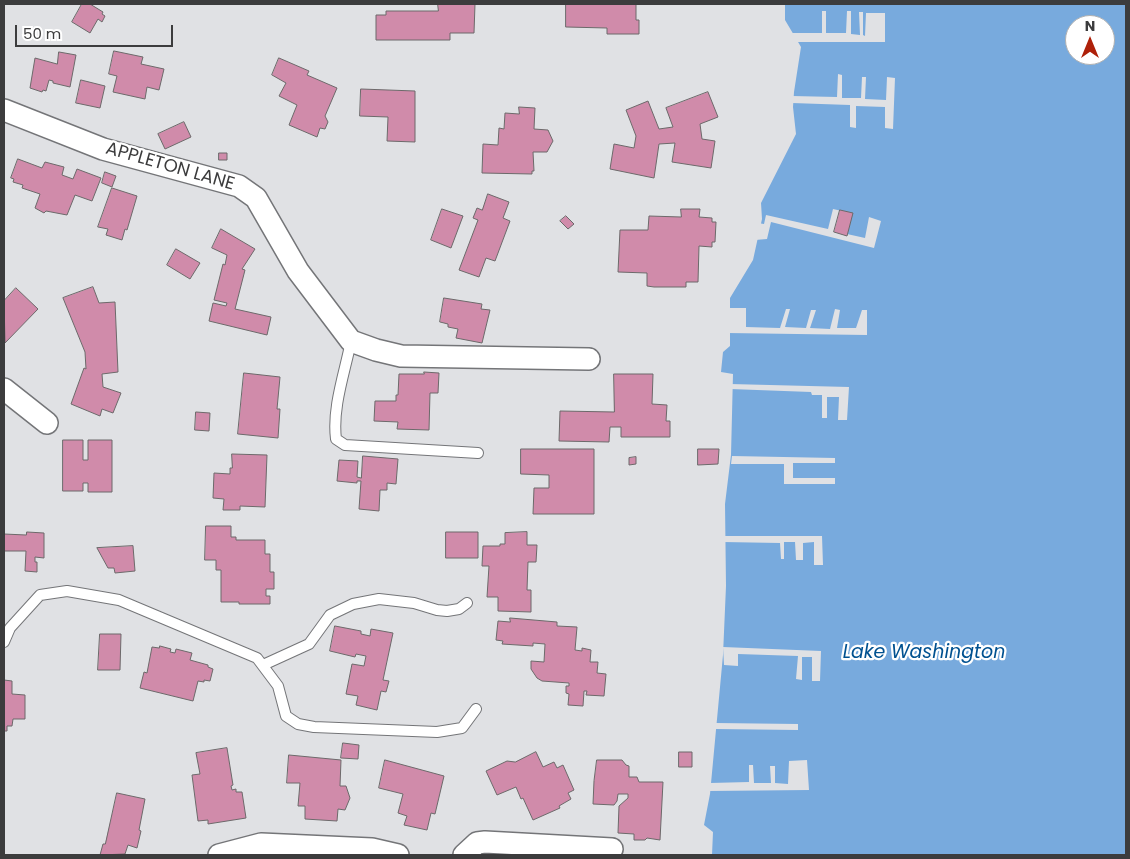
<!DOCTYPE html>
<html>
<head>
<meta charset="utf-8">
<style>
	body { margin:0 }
	#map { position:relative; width:1130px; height:859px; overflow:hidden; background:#e0e1e4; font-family:Poppins,sans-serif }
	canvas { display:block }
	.frame { position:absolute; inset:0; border:5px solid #3c3c3d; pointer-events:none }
	.north { position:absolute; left:1065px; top:15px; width:50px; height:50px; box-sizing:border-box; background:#fff; border:1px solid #b1b1b1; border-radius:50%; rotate:0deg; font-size:14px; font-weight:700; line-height:20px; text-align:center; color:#3c3c3d }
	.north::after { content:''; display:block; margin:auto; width:18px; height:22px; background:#ae2009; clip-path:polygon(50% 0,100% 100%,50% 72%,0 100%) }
	.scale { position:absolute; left:15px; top:25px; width:158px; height:22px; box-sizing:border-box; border:2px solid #3c3c3d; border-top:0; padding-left:6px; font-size:15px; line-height:18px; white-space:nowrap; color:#3c3c3d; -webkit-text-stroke:4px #fff; paint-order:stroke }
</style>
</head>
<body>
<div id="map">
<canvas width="1130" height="859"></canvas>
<div class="frame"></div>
<div class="north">N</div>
<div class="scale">50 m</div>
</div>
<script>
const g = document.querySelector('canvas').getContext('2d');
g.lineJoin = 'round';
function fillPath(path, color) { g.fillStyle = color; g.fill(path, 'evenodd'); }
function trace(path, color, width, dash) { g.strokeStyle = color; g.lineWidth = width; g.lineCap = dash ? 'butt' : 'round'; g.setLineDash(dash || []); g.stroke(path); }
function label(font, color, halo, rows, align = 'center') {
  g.font = font + ' Poppins,sans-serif'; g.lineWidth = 4.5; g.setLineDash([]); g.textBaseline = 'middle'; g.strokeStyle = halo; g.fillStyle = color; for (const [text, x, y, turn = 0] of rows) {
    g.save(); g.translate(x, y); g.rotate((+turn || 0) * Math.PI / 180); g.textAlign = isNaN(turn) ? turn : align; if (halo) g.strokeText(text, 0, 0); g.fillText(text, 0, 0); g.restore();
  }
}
fillPath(new Path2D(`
	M785,4H1126V855H712L713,832L704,825L710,794L723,655L726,586L725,504L731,455L733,374L721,372L723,352L730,346V298L753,260L762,219L761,203L796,134L793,107L794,92L801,47L785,20ZM1075,25H1105V55H1075Z`), '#78aadd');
fillPath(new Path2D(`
	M822,11H826V33H846L847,11H851V34L860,35L859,12H863V35L865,36L866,13H885V42H795L790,33H822Z
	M838,74L842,75V98H861L862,77H866L865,99L886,100L887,77L895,78L893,129L885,128V107L856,106V128L850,127V105L792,103V96L837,97Z
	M833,209L851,213L847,234L865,238L869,217L881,221L874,248L771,222L767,239L755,240L758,223L764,224L766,215L828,229Z
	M727,308H746V327L780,328L786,309H790L785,327L806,328L811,310H816L810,328L830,329L835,309L840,310L837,328H856L862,310H867V335L727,333Z
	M730,384L849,387L847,420H838L839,397H827V418H822V395H812L811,392L730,389Z
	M732,456L835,458V463H793V478H835V484H784V464H731Z
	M723,536H822L823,565H814V542L803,543V560H796L795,542H784V559H781L780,543L723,542Z
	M723,647L821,651L820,681H812V657H802V680L796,679L798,656L738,654V666L724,665Z
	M716,723L798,724V730L715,729Z
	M807,760L809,790L709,791L710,783L749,782V765H753L754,783H771L770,766H775V783L788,784L789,761Z`), '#e0e1e4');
const building = new Path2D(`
	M82,4H90L103,12L102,14L105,16L102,22L98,19L90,33L72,22Z
	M438,4H475L474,33H450V40H376V15H386V11H438Z
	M566,4H636V20H639V34H607V28L566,27Z
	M114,51L143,57L141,64L164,69L159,90L147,87L145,99L113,92L117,76L109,74Z
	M59,52L76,55L70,87L53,83V81L49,80L46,91L43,90L42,92L30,88L35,58L57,64Z
	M279,58L309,71L307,75L337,88L325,116L328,122L325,129L320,128L317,137L289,125L297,105L279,96L286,83L272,75Z
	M81,80L105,86L100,108L76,103Z
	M361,89L415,91V142L387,141L388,117L360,116Z
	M708,92L718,117L700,124L702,139L715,141L711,168L672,162L675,143L659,144L654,178L610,169L614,144L634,148L636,136L626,110L648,101L659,129L673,127L666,108Z
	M519,107L535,108L534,129L548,130L553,141L547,152H533L534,171H532V174L482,173L483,144L498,145L499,128L504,129L505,113L519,114Z
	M184,122L191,137L165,149L158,134Z
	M219,153H227V160H219Z
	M18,159L42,168L45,162L64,167L62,175L73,179L77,169L101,178L92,201L75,195L67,215L46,211L44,213L35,208L40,194L22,188L23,185L13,182L14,179L11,178Z
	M105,172L116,176L112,187L102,183Z
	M112,188L137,196L127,230L125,229L122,240L106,235L108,229L98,227Z
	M488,194L509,202L503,218L510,221L495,261L486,258L479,277L459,270L478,220L473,218L477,208L482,210Z
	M442,209L463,216L451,248L431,240Z
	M681,209H700L699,217L712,218V222H716L715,242H712V247L699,246L698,282H686V287H654L647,286V273L618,272L620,230H648L649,216L681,217Z
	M840,210L853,213L847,236L834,232Z
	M566,216L574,224L568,229L560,221Z
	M221,229L255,249L242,269L245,270L235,309L271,317L267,335L209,321L213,303L226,306L227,303L214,300L223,264L225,265L227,255L212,248Z
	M176,249L200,263L190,279L167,265Z
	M93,287L99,303L115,302L118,372L102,374L103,387L121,393L113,413L102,409L100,416L71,404L84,368L86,369L85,352L63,298Z
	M16,288L38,309L5,343L4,301Z
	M444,298L482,304L481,309L490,310L482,343L456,338L458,329L448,327V324L440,322Z
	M424,372L439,373L438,393H430L429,430L397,429L398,422L374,421L375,401H396V395H398L399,374H424Z
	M244,373L280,377L277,409H280L278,438L238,434Z
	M614,374H653L652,404L667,405L666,421H670V437H621V427H610L609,442L559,441L560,411L614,412Z
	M196,412L210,413L209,431L195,430Z
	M63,440H83V460H88V440H112V492H88V483H83V491H63Z
	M521,449H594V514H533L534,488H549V475L521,474Z
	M698,449H719L718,464L698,465Z
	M232,454L267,455L265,507L240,506V510H223L224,499L213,498L214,473L230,474V468H232Z
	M363,456L398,459L396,484L387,483V490H380L379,511L359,509L361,481H357V483L337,481L339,460L358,461L357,477L361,478Z
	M636,457V464L629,465V458Z
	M206,526H231V537H236V540H265V554H270V572H274V589H266V596H270V604H239V602H221V570H216V560H205Z
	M27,532L44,533V558L35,557V562H37V572L25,571L26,551H4V534L26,535Z
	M446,532H478V558H446Z
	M527,532V545H537L536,562H528L527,590H531V612L498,611V597H487L489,566H482L483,546H500V544H505V533Z
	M133,546L135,571L115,573L114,568H108L97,548Z
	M510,618L557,622V626L577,627L575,650L582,651V648L591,650L590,662H598L597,673L606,674L604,696L586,695L587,691H584L583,706L568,705L569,694L566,693V686H569V683L542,681L537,678L531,669V661L544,662L545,644L533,643V646L502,644L503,641L496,640L498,621L510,622Z
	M335,626L361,631V634L370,636L371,629L393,633L383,680L389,681L386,692L381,691L377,710L356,705L358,696L346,694L352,664L364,666L366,656L356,654L355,657L330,651Z
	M100,634H121L120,670H98Z
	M160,646L171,649L170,652L175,653L176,649L192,653L190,660L208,665V667L213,669L210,681L204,680V682L198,681L193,701L140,688L144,672L147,673L152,647L159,648Z
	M4,680L12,681V694L25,695V719H13L12,726H7V731H4Z
	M343,743L359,745L358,759L341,758Z
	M227,748L233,785L231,786L232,790L236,789V792H242L246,818L208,824V820L198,821L192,775L200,774L196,753Z
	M536,752L543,767L554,762L557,768L563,765L574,790L568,793L571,799L559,806L560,808L533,820L523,798L521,799L516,787L497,795L486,771L507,761L515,762Z
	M679,752H692V767H679Z
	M289,755L341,760L340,786H346L350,798L345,810L338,809L337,821L305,819V806H298L300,783H287Z
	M385,760L444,776L435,814L431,813L427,830L404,825L407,816L398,813L403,794L379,788Z
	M597,760H622L626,765L629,766V777H637L639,782H663L660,840L647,838L645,840H634V834L618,833L619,806L628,798V794H618L617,801L614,805L593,804L594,781Z
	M117,793L145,799L139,830L141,831L137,848L128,845L125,854L100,855L103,844H105Z`);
fillPath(building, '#d08baa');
trace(building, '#6c696a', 1);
const lane = new Path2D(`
	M351,341C345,372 332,407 336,439L345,445L478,453
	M4,642L10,628L40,595L67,591L119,600L257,658L278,686L286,716L298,724L314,727L437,732L462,728L476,709
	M263,665L309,644L330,615L353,604L379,599L414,603L437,610L447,611L459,609L467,603`);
const street = new Path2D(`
	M4,110L103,149L239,186L256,198L298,271L351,341L376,350L401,356L589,359
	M4,389L47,423
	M219,855L261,844L372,849L398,855
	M464,855L477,843L485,842L612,849`);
trace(lane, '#747578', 12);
trace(street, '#747578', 24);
trace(lane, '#fff', 10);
trace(street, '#fff', 21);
label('18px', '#3c3c3d', '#fff', [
	["APPLETON LANE",170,167,16]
]);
label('italic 19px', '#005190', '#fff', [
	["Lake Washington",924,653]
]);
</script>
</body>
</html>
